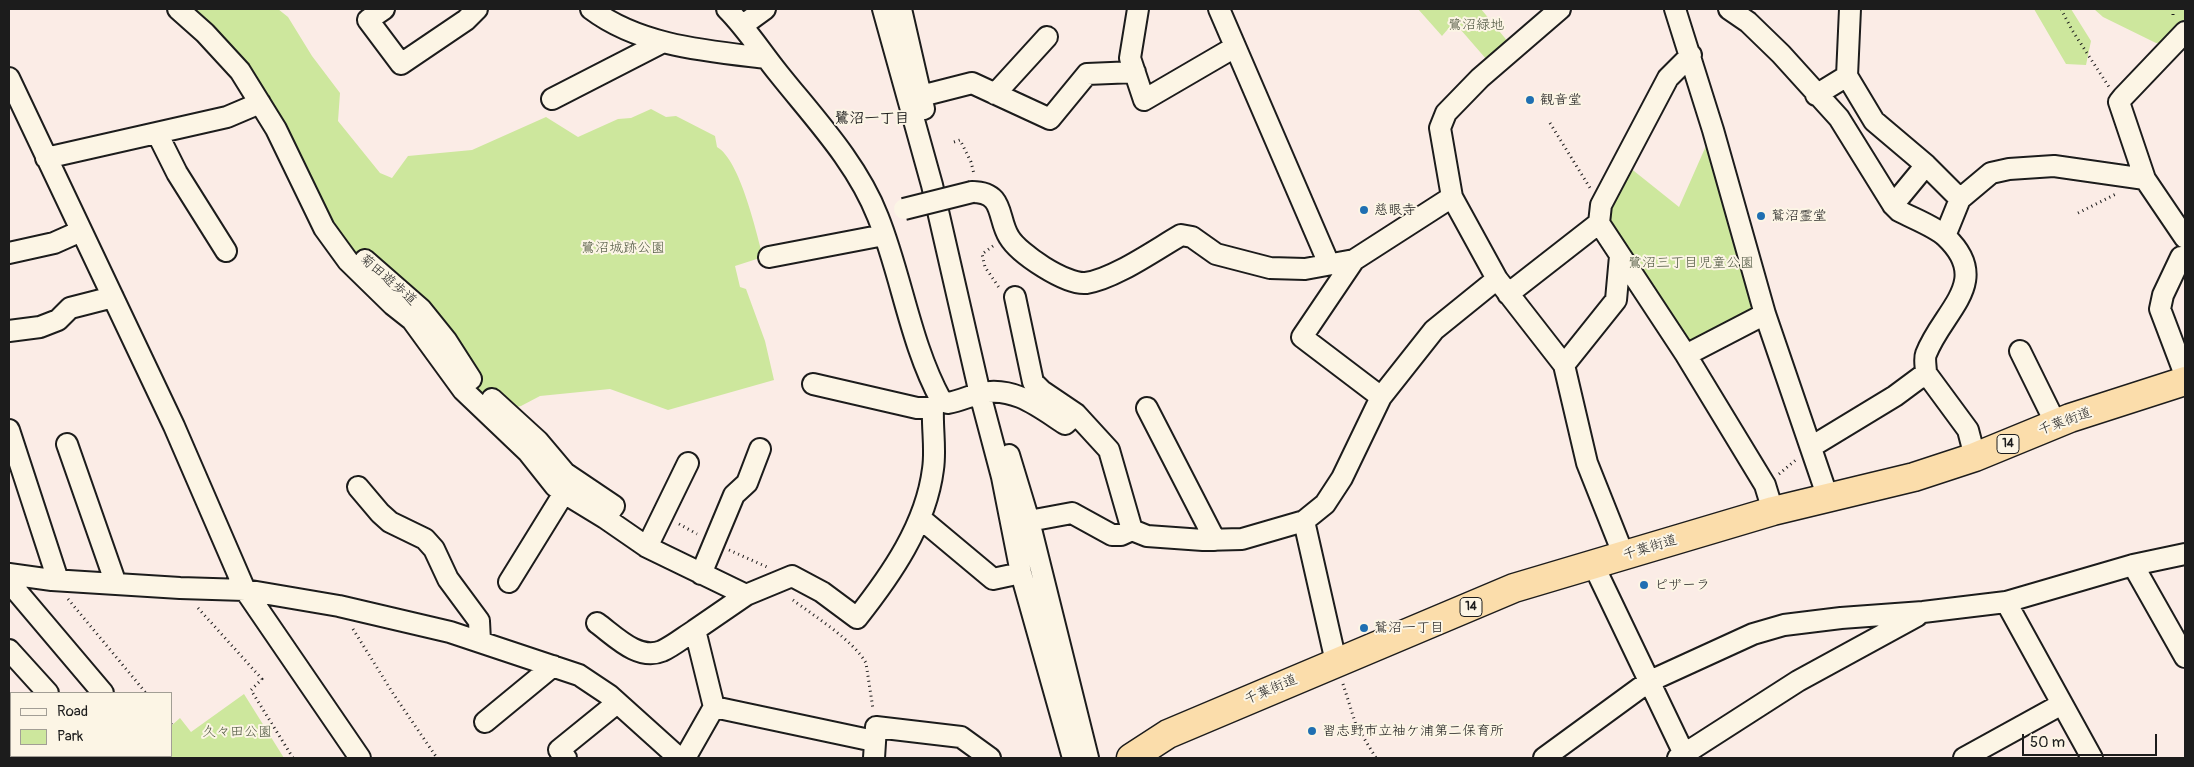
<!DOCTYPE html>
<html>
<head>
<meta charset="utf-8">
<style>
	body { margin:0 }
	#map { position:relative; width:2194px; height:767px; overflow:hidden; background:#fbece6; font-family:Pangolin,sans-serif }
	canvas { display:block }
	.frame { position:absolute; inset:0; border:10px solid #1c1c1c; pointer-events:none }
	.legend { position:absolute; left:10px; top:692px; width:162px; height:65px; box-sizing:border-box; background:#fcf5e5; border:1px solid #a29e95; margin:0; padding:6px 9px; list-style:none; font-size:15px; color:#1c1c1c }
	.legend li { display:flex; align-items:center; gap:10px; height:25px }
	.legend b { width:25px; border:1px solid #a29e95 }
	.scale { position:absolute; left:2022px; top:734px; width:135px; height:22px; box-sizing:border-box; border:2px solid #1c1c1c; border-top:0; padding-left:6px; font-size:15px; line-height:18px; white-space:nowrap; color:#1c1c1c; -webkit-text-stroke:4px #fcf5e5; paint-order:stroke }
</style>
</head>
<body>
<div id="map">
<canvas width="2194" height="767"></canvas>
<div class="frame"></div>
<ul class="legend">
<li><b style="height:6px;background:#fcf5e5"></b>Road</li>
<li><b style="height:14px;background:#cde79d"></b>Park</li>
</ul>
<div class="scale">50 m</div>
</div>
<script>
const g = document.querySelector('canvas').getContext('2d');
g.lineJoin = 'round';
function fillPath(path, color) { g.fillStyle = color; g.fill(path, 'evenodd'); }
function trace(path, color, width, dash) { g.strokeStyle = color; g.lineWidth = width; g.lineCap = dash ? 'butt' : 'round'; g.setLineDash(dash || []); g.stroke(path); }
function label(font, color, halo, rows, align = 'center') {
  g.font = font + ' Pangolin,"Klee One",sans-serif'; g.lineWidth = 4; g.setLineDash([]); g.textBaseline = 'middle'; g.strokeStyle = halo; g.fillStyle = color; for (const [text, x, y, turn = 0] of rows) {
    g.save(); g.translate(x, y); g.rotate((+turn || 0) * Math.PI / 180); g.textAlign = isNaN(turn) ? turn : align; if (halo) g.strokeText(text, 0, 0); g.fillText(text, 0, 0); g.restore();
  }
}
fillPath(new Path2D(`
	M184,9H278L288,17L312,56L340,93L338,121L380,173L392,178L408,156L472,150L546,117L578,137L618,119L631,118L651,109L666,117L676,116L715,136L717,147C740,160 756,231 763,257L735,266L740,287L746,289L765,341L774,380L668,410L610,389L540,396L521,406L496,412L352,260L298,157Z
	M1418,9H1481L1509,43L1487,60L1454,22L1442,36Z
	M2034,9H2071L2091,41L2086,65L2066,64Z
	M2094,9H2185V25L2167,42L2156,43L2103,17Z
	M1713,130L1765,314L1686,355L1599,223L1624,163L1679,207Z
	M244,694L284,758H155L153,756H171V726L180,718L191,732Z`), '#cde79d');
const minor = new Path2D(`
	M178,9L205,33L240,71L276,129L324,228L348,261L393,305L412,320L463,390L528,452L555,486L564,493L605,518L647,547L746,595
	M384,9L368,20L401,64L466,20L477,9
	M591,9C640,46 707,51 766,58
	M727,9C747,29 761,52 779,74C815,119 857,163 878,217C902,277 910,343 941,400L948,403C959,401 970,396 981,393C1014,386 1039,407 1065,424L1076,414
	M883,9L932,185L980,394L1002,477L1021,573L1073,758
	M901,9L924,109
	M1138,9L1130,58L1144,100L1235,47
	M1219,9L1329,264
	M1560,9L1480,78L1446,113L1440,128L1452,197L1497,279L1564,365
	M1675,9L1713,130L1765,314L1828,498
	M1729,9L1748,22L1781,54L1839,118L1893,205L1899,211C1912,218 1936,227 1946,237C1993,282 1943,310 1926,354C1924,359 1926,367 1926,373L1895,396L1811,447
	M1850,9L1847,76L1874,121L1926,165L1960,199
	M743,25L765,9
	M2185,32L2123,97L2119,102L2145,179L2185,238
	M1691,55L1668,78L1601,205L1599,223L1686,355L1765,485L1773,511
	M9,78L174,426L245,590L360,758
	M995,94L1047,37
	M1816,95L1847,76
	M921,96L972,83L1050,119L1087,74L1135,72
	M552,99L663,42
	M157,133L177,173L226,251
	M46,158L227,117L260,103
	M972,192C1005,192 997,218 1009,237C1019,254 1066,285 1086,283C1114,279 1155,250 1181,235L1192,237L1216,254L1270,268L1305,269L1354,260L1452,197
	M1893,205L1926,165
	M1945,236L1960,199L1991,173L2009,169L2054,166L2145,179
	M9,253L54,243L81,231
	M1620,256L1616,300L1564,365L1587,463L1624,556
	M769,257L884,235
	M2181,257L2163,295L2160,309L2185,375
	M365,260L421,309L446,340L471,379
	M1354,260L1302,337L1381,397
	M1508,294L1599,223
	M1015,297L1033,382L1042,391L1076,414L1109,450L1132,530L1147,536L1203,540L1242,539L1304,521L1325,504L1342,478L1381,397L1434,330L1497,279
	M9,331L40,327L58,320L70,308L113,297
	M2020,351L2056,424
	M1686,355L1765,314
	M1926,373L1968,430L1975,457
	M813,384L917,408H933
	M492,399L538,441L565,473L614,506L605,518
	M1147,408L1215,540
	M9,430L58,580
	M67,444L116,584
	M1009,455L1029,521L1088,758
	M358,487L380,513L390,522L425,539L434,549L448,579L479,621L480,641
	M920,518L993,579L1021,573
	M1029,521L1072,513L1112,535H1121L1132,530
	M1304,521L1336,662
	M647,547L688,463
	M1593,564L1686,758
	M2133,565L2185,657
	M9,574L52,580L180,588L245,590L339,606L450,632L579,675L609,695L679,758
	M701,574L734,495L747,483L760,449
	M9,582L103,693
	M509,582L564,493
	M2006,602L2092,758
	M597,623C615,636 638,661 662,651C673,646 684,637 695,630
	M9,650L48,693
	M714,707L874,741
	M485,722L553,666
	M566,758L559,750L617,703
	M685,758L714,707L695,630L746,595L792,576L822,592L857,618C891,575 926,525 933,469C936,450 932,428 933,408L941,400
	M874,758L876,727L961,737L990,758
	M1544,758L1648,682L1753,634L1784,625L1841,618L1923,612L2006,602L2133,565L2185,554
	M1678,758L1798,681L1917,616
	M1964,758L2062,704`);
const highway = new Path2D(`
	M1131,758L1168,734L1514,588L1773,511L1914,477L1975,457L2070,418L2185,381`);
trace(minor, '#1c1c1c', 24);
trace(highway, '#1c1c1c', 31);
trace(new Path2D(`
	M2061,9L2072,30L2109,87
	M2173,9V19
	M1550,123L1590,188
	M954,142L960,140L971,162L974,174
	M2078,213L2116,194
	M993,246L982,254L985,267L1000,289
	M1779,474L1797,459
	M679,524L697,534
	M729,550L767,567
	M68,599L146,693
	M793,600C814,616 853,640 866,663L873,709
	M198,608L262,679L251,690L293,758
	M353,629L394,695L437,758
	M1343,684L1356,725L1376,758
	M171,724L174,727`), '#1c1c1c', 3, [1, 4]);
trace(minor, '#fcf5e5', 20);
trace(highway, '#fbddab', 28);
const minorBridge = new Path2D(`
	M904,209L972,192`);
trace(minorBridge, '#1c1c1c', 24, []);
trace(minorBridge, '#fcf5e5', 20);
for (const [x, y, r, color] of [
	[1530,100,5,"#1f6fb2"],
	[1364,210,5,"#1f6fb2"],
	[1761,216,5,"#1f6fb2"],
	[1644,585,5,"#1f6fb2"],
	[1364,628,5,"#1f6fb2"],
	[1312,731,5,"#1f6fb2"]
]) { const dot = new Path2D(); dot.arc(x, y, r, 0, 2 * Math.PI); g.fillStyle = color; g.fill(dot); trace(dot, '#fcf5e5', 2); }
for (const [x, y, w] of [
	[2008,444,22],
	[1471,607,22]
]) { const box = new Path2D(); box.roundRect(x - w / 2, y - 9.5, w, 19, 4); g.fillStyle = '#fcf5e5'; g.fill(box); trace(box, '#1c1c1c', 1); }
label('bold 12px', '#1c1c1c', null, [
	["14",2008,444],
	["14",1471,607]
]);
label('14px', '#515943', '#fcf5e5', [
	["鷺沼緑地",1476,25],
	["鷺沼城跡公園",623,248],
	["鷺沼三丁目児童公園",1691,263],
	["久々田公園",237,732]
]);
label('14px', '#1c1c1c', '#fcf5e5', [
	["観音堂",1540,100],
	["慈眼寺",1374,210],
	["鷲沼霊堂",1771,216],
	["ピザーラ",1654,585],
	["鷲沼一丁目",1374,628],
	["習志野市立袖ケ浦第二保育所",1322,731]
], 'left');
label('14px', '#1c1c1c', '#fcf5e5', [
	["菊田遊歩道",388,280,41],
	["千葉街道",2065,422,-20],
	["千葉街道",1650,548,-17],
	["千葉街道",1271,690,-23]
]);
label('bold 15px', '#1c1c1c', '#fcf5e5', [
	["鷺沼一丁目",872,119]
]);
</script>
</body>
</html>
